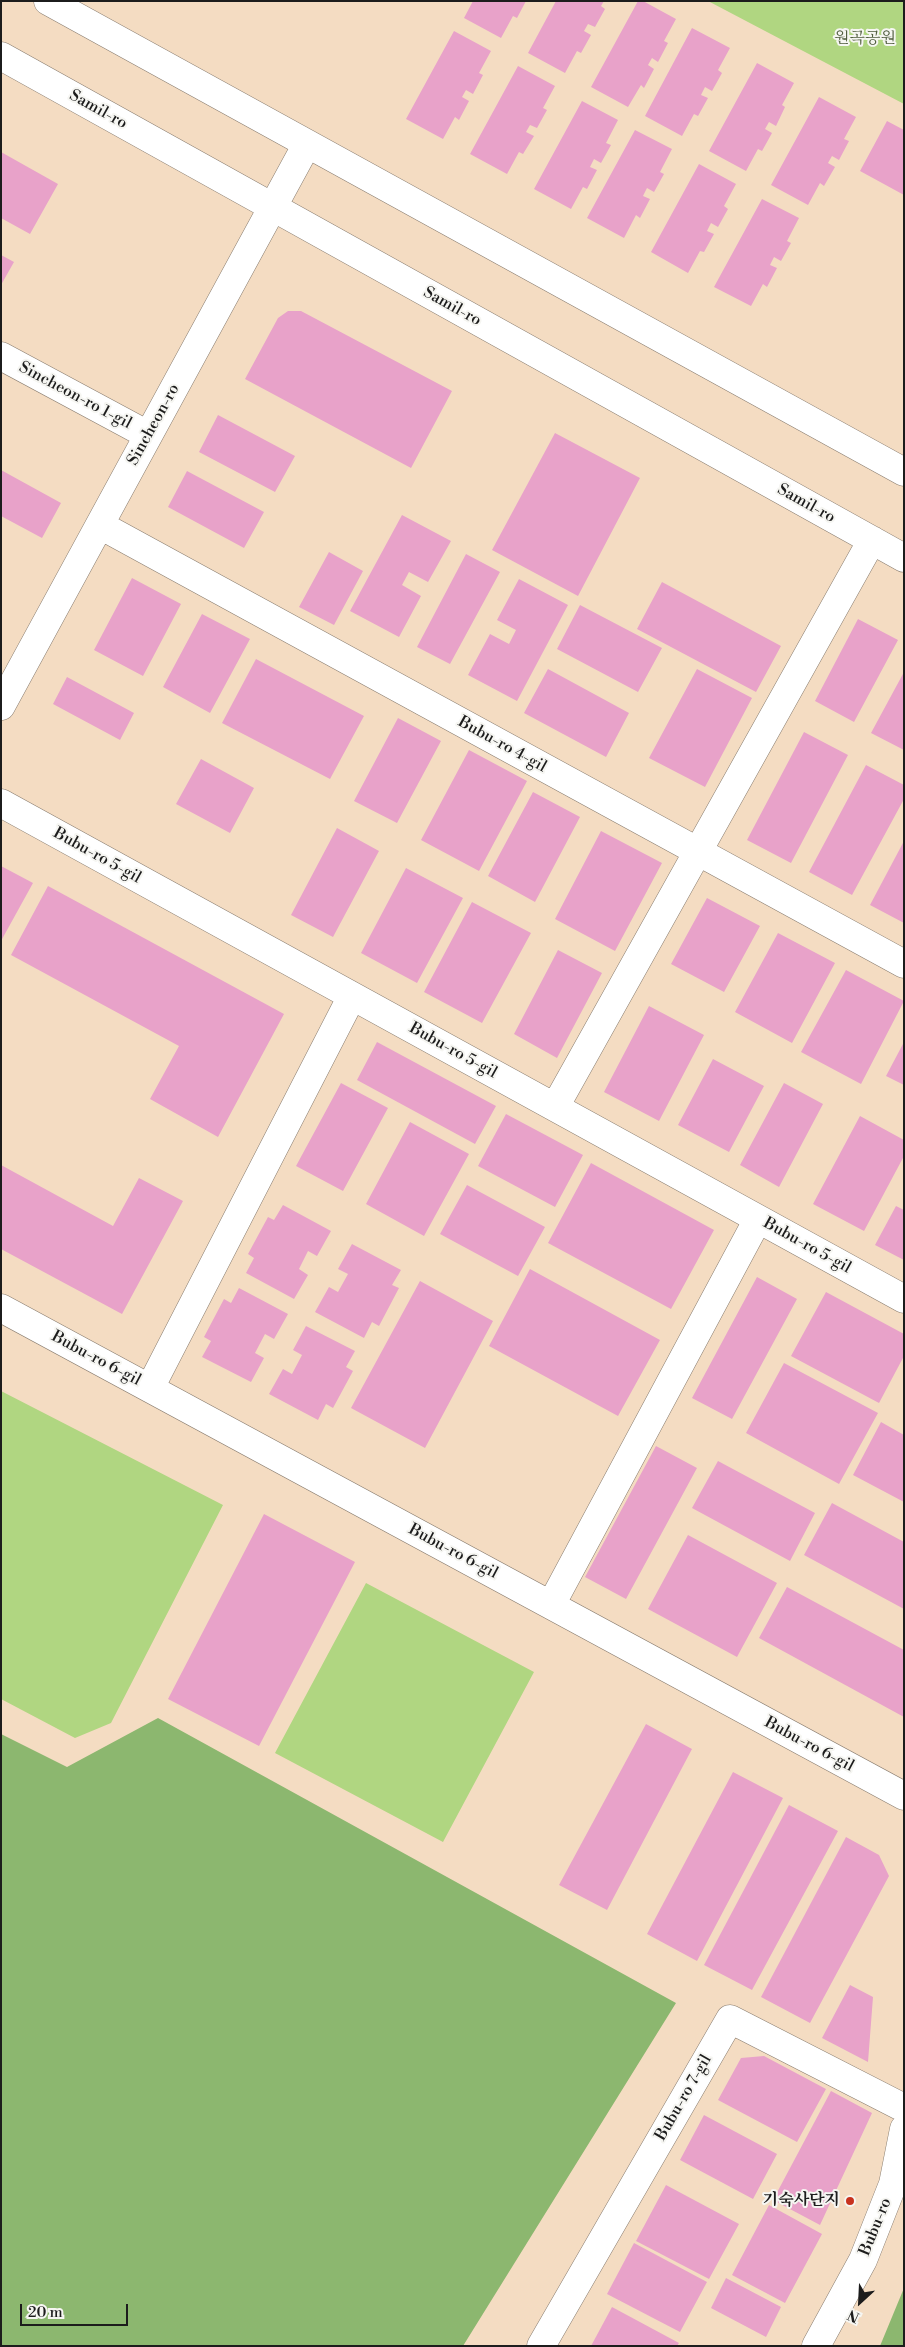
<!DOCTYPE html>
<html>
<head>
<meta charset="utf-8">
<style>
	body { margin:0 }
	#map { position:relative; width:905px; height:2347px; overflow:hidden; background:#f4dcc2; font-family:"Libre Bodoni",serif }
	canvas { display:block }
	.frame { position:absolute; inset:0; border:2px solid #1c1c1c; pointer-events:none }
	.north { position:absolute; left:835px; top:2277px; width:50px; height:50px; -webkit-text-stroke:4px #f6f6f2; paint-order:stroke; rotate:205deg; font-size:14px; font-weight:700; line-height:20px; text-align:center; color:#1c1c1c }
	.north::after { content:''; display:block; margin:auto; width:18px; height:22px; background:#1c1c1c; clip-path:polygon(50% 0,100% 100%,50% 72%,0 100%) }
	.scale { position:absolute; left:20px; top:2304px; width:108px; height:22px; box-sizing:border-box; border:2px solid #1c1c1c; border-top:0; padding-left:6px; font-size:15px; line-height:18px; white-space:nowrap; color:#1c1c1c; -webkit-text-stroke:4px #f6f6f2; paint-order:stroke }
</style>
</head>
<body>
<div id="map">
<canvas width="905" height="2347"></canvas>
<div class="frame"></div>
<div class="north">N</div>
<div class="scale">20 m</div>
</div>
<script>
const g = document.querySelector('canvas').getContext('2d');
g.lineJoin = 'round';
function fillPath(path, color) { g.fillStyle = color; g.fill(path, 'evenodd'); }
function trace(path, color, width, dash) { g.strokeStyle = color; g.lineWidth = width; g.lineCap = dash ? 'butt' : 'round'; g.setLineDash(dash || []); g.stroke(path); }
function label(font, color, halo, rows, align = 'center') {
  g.font = font + ' "Libre Bodoni","Noto Serif KR",serif'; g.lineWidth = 4; g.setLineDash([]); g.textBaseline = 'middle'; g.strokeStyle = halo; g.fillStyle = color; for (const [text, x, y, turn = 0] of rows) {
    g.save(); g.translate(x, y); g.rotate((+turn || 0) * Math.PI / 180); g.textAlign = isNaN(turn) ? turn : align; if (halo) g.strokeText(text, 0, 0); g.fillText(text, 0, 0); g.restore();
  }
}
fillPath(new Path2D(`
	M708,1H904V104Z
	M1,1391L223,1505L111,1723L75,1738L1,1699Z
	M366,1583L534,1672L443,1842L275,1753Z`), '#b0d681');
fillPath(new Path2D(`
	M158,1718L676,2003L463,2346H1V1734L67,1767Z
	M904,2288V2346H880Z`), '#8cb76f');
fillPath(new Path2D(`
	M473,1H526L517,18L513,16L501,38L464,18Z
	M556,1H604L601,6L605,9L595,27L588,24L584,31L591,35L581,53L577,51L565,73L528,53Z
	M638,1H643L676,19L664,41L668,43L658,62L652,58L648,65L654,69L644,88L641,85L628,107L591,87Z
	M692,28L730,48L718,70L722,73L712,91L705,87L701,95L708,98L698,116L694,114L682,136L645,116Z
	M454,31L491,51L479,73L483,75L473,94L466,90L462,97L469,101L459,120L455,117L443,139L406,119Z
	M757,63L794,83L782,105L785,107L776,126L769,122L765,129L772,133L762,151L758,149L746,171L709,151Z
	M518,66L555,86L543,108L547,110L537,128L530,125L526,132L534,136L523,154L519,152L507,174L470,154Z
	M819,97L856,117L844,139L849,141L839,160L832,156L828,163L835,167L824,186L820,183L808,205L771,185Z
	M582,101L618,120L606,143L611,145L601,163L594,159L590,167L597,170L587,189L583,187L571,209L534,189Z
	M887,121L904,130V195L860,171Z
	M635,130L672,149L660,172L664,174L654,192L647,188L643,196L650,199L640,218L636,215L624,238L587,218Z
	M1,152L58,184L30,234L1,218Z
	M699,164L736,184L724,206L728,209L718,227L711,223L707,231L714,234L704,252L700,251L688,273L651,252Z
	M762,199L799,218L787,241L791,243L781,261L774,257L770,265L777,268L767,287L763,284L751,306L714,287Z
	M1,255L14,262L1,285Z
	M288,311H301L452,391L411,468L245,379L278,318Z
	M218,415L295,456L275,492L199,452Z
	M555,433L640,478L578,596L492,550Z
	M1,470L61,503L42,538L1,516Z
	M187,471L264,512L244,548L168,507Z
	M402,515L451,541L428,582L409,572L402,585L421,596L399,637L350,611Z
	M329,552L363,571L334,625L299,607Z
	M466,554L500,572L450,664L417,647Z
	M132,578L181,604L143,676L94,650Z
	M519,579L568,605L517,701L468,675L490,634L509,644L516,630L497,620Z
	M662,582L781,646L756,692L637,629Z
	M580,605L662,648L638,692L557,649Z
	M202,614L250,639L210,713L163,687Z
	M858,619L898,640L854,722L815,701Z
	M256,659L364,716L330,779L222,723Z
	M548,669L629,713L606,757L524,713Z
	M697,669L752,698L705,787L649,758Z
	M904,672V750L871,733Z
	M67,677L134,713L120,740L53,704Z
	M398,718L441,741L397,823L354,801Z
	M804,732L848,755L791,863L747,840Z
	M469,750L527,781L479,871L421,840Z
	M201,759L254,788L230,833L176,804Z
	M866,765L904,785V799L852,895L809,872Z
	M533,792L580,817L535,902L488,876Z
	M337,828L379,851L333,937L291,915Z
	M601,831L662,863L615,951L555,919Z
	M904,841V923L870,905Z
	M1,866L33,883L1,941Z
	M406,868L463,898L417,983L361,953Z
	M48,886L284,1014L218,1137L150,1099L179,1046L11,955Z
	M707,898L760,926L724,992L671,964Z
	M472,902L531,933L482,1023L424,992Z
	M778,933L835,963L792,1043L735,1012Z
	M558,950L602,973L557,1058L514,1034Z
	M846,970L904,1001L861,1084L801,1052Z
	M649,1006L704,1035L659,1121L604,1092Z
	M377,1042L496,1106L475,1144L357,1080Z
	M904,1042V1085L886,1076Z
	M713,1059L764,1086L729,1152L678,1125Z
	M341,1083L388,1108L343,1191L296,1166Z
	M784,1083L823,1104L779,1187L740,1165Z
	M506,1114L583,1155L555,1207L478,1166Z
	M860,1116L904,1140V1156L864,1231L813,1204Z
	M410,1122L469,1154L424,1236L366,1204Z
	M591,1163L714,1230L671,1309L548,1243Z
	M1,1165L113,1226L139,1178L183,1201L122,1314L1,1249Z
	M467,1185L545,1227L518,1276L440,1234Z
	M283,1205L331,1231L317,1256L308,1251L299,1269L308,1275L294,1299L246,1273L254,1258L248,1254L268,1217L274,1220Z
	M896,1206L904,1210V1260L875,1245Z
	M352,1244L401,1270L392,1285L399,1288L379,1326L372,1322L364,1338L315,1312L329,1287L338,1292L348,1274L338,1269Z
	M530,1269L660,1340L618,1416L489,1346Z
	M757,1277L797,1299L732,1419L692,1398Z
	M420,1281L493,1321L425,1448L351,1408Z
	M239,1288L288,1314L274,1339L265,1334L255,1353L264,1358L251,1382L202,1357L211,1341L204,1337L224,1299L231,1303Z
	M826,1292L904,1334V1356L879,1403L791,1356Z
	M306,1326L355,1351L346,1367L353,1371L333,1408L326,1404L318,1420L269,1394L283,1369L292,1374L302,1355L293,1350Z
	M784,1363L878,1413L839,1484L746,1433Z
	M881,1422L904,1435V1502L853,1475Z
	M656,1446L697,1468L626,1599L585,1577Z
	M718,1461L815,1513L790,1561L692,1508Z
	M832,1503L904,1542V1609L804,1555Z
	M264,1514L355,1562L259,1746L168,1699Z
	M688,1535L777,1583L737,1657L648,1609Z
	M787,1587L904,1650V1717L759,1638Z
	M646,1724L692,1749L607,1910L559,1885Z
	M733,1772L783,1798L697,1961L647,1934Z
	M789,1805L838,1831L752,1990L704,1965Z
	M846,1837L879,1855L889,1876L810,2023L761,1997Z
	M850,1985L873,1997L868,2062L822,2038Z
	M764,2056L826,2089L797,2142L718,2100L741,2058Z
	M831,2091L872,2113L820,2225L773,2200Z
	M704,2115L777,2154L753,2199L680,2160Z
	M666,2185L739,2224L709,2279L636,2241Z
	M769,2205L822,2234L785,2303L732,2275Z
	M634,2243L707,2282L680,2332L607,2294Z
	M726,2278L781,2307L766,2337L711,2308Z
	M612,2307L679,2343L677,2346H591Z`), '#e8a2c9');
const minor = new Path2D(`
	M48,1L904,472
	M1,56L904,558
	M1,356L148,435
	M100,525L904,964
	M1,706L307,144
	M1,803L904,1299
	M555,1107L872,540
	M1,1308L904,1796
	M150,1388L352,996
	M551,1605L758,1219
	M541,2346L730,2019L904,2108
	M816,2346L863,2260L893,2184L904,2129`);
trace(minor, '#887c6f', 29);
trace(minor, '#fff', 28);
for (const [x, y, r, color] of [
	[850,2201,5,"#c8321e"]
]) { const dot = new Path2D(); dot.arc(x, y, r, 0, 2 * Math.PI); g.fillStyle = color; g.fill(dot); trace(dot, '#f6f6f2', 2); }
label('16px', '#505d3f', '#f6f6f2', [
	["원곡공원",865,39]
]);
label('16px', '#1c1c1c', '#f6f6f2', [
	["Samil-ro",98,110,29],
	["Samil-ro",452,307,29],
	["Sincheon-ro 1-gil",75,396,28],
	["Sincheon-ro",154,425,-61],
	["Samil-ro",806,504,29],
	["Bubu-ro 4-gil",502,745,29],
	["Bubu-ro 5-gil",97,856,29],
	["Bubu-ro 5-gil",453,1051,29],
	["Bubu-ro 5-gil",807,1246,29],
	["Bubu-ro 6-gil",96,1359,28],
	["Bubu-ro 6-gil",453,1552,28],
	["Bubu-ro 6-gil",809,1745,28],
	["Bubu-ro 7-gil",684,2098,-60],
	["Bubu-ro",876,2227,-68]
]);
label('bold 16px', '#1c1c1c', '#f6f6f2', [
	["기숙사단지",840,2201]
], 'right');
</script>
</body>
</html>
